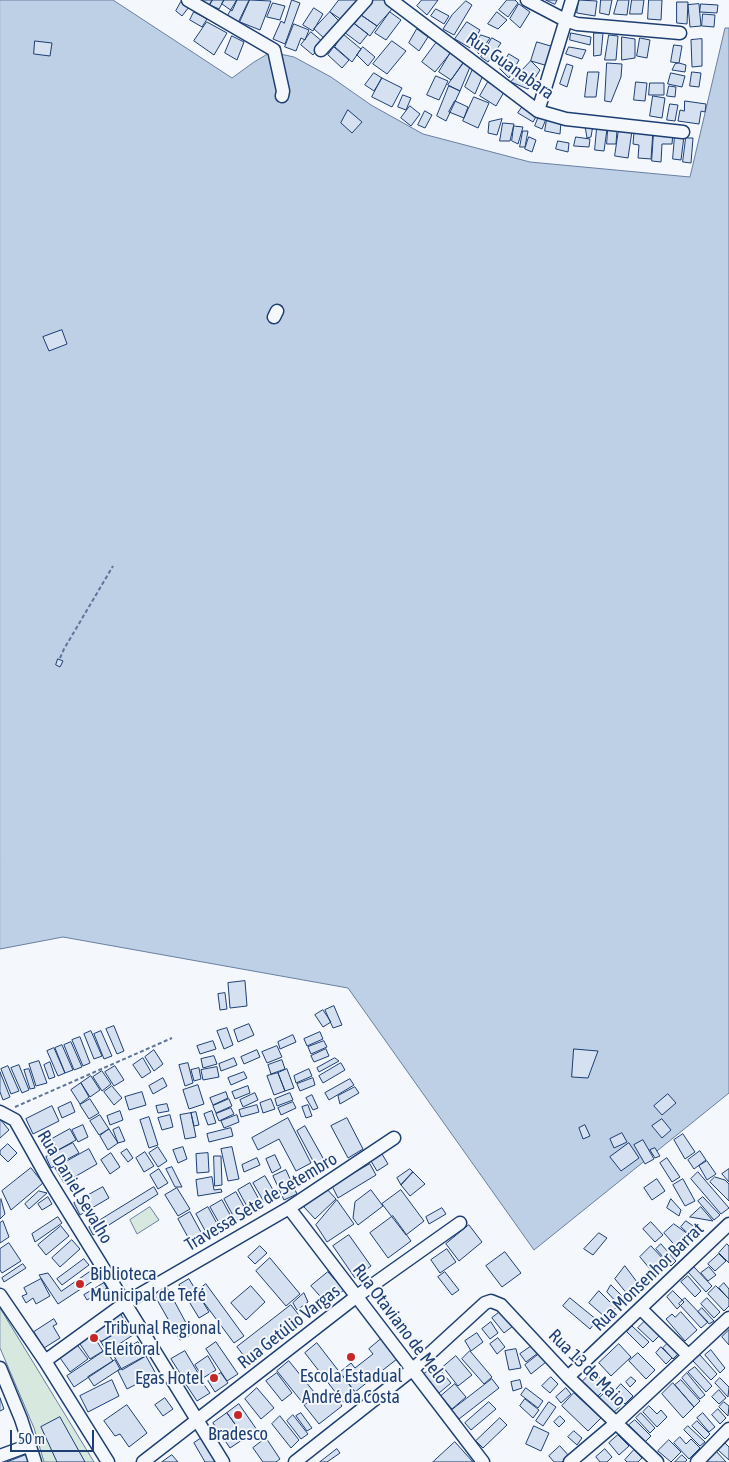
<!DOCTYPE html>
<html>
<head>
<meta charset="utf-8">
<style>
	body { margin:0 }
	#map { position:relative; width:729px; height:1462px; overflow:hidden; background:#f4f7fb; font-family:"Asap Condensed",sans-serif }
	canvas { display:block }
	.scale { position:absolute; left:10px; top:1430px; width:84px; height:22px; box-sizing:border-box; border:2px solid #1d3f73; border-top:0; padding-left:6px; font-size:15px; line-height:18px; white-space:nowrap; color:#1d3f73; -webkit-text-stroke:4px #f4f7fb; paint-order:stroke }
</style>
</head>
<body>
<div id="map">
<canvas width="729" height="1462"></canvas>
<div class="scale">50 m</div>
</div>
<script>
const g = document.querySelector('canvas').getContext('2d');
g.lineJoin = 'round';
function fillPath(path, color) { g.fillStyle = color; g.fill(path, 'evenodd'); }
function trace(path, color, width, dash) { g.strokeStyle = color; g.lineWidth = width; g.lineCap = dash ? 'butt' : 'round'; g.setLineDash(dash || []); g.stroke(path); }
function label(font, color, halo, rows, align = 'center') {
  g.font = font + ' "Asap Condensed",sans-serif'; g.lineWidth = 4; g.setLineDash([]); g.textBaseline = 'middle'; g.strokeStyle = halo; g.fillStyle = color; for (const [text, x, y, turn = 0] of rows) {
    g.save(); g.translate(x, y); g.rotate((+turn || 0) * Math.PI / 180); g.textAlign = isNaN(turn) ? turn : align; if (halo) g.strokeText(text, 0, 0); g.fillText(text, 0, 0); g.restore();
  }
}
const green = new Path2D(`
	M150,1207L159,1220L137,1234L130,1220Z
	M0,1308L94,1462H44L34,1428L0,1348Z`);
fillPath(green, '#d7e8df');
trace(green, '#687fa3', 1);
const water = new Path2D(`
	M0,0H113L232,78L254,62L271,52L294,57L331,77L371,105L423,134L530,162L690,177L725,28H729V1093L534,1250L348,988L63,937L0,949Z`);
fillPath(water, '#bed0e5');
trace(water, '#687fa3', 1);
const building = new Path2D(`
	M198,0H212L209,5Z
	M213,0H224L219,9L210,5Z
	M224,0H237L232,11L222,4Z
	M237,0H249L238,23L227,17Z
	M250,0L271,1L260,30L240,22Z
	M292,0L300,3L285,44L273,39L281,21L284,23Z
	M339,0H362L342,20L330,12Z
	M373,0H384L393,8L377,26L361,15Z
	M422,0H438L427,15L417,6Z
	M507,0H515L518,3L508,17L499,10Z
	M546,0H557L555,4Z
	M579,0L597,1L595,16L577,13Z
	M601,0H612L609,15L600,13Z
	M618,0H629L627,15L614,14Z
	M632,0H644L642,14H630Z
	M649,0H662L661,20L648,19Z
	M466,1L472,5L454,35L443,29L452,15Z
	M181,2L189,7L182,16L176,11Z
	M677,2H688L687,24L677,23Z
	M273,3L285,6L280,20L267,17Z
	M519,4L530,12L520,28L510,19Z
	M699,4L701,26L690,27L688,5Z
	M701,4L718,5L717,13L700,12Z
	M314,8L323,14L313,31L303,25Z
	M436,9L449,16L444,24L431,16Z
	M194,12L207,19L202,27L190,20Z
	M330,12L341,23L325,39L314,29Z
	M390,12L401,20L386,40L375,33Z
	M497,12L507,20L498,29L488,24Z
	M703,14L715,15L714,27L702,26Z
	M361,15L377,26L370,36L355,24Z
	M207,22L227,33L214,55L194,41Z
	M352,22L368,34L360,44L344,32Z
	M467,22L480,30L470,48L455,39Z
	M294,24L309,30L305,40L301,38L296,51L285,47Z
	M417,29L428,37L419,51L409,43Z
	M311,32L323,42L313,55L301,45Z
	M571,33L591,37L590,45L570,40Z
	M594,33H603L601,55L594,56Z
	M343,34L361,49L352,62L335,47Z
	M481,35L490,38L479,54L473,48Z
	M609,35L618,36L616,60H605Z
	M232,36L244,42L237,60L225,53Z
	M622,37L635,39V58L622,60Z
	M492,38L501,43L488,62L481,57Z
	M640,38L650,40L647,58L637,56Z
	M439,39L452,51L435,72L422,62Z
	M702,39V66L692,67L691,40Z
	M35,41L52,43L50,56L34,54Z
	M392,41L406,51L387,74L373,64Z
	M537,42L554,47L548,66L531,61Z
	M674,45L682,46L679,63L671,62Z
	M334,47L349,60L342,68L328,55Z
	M363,47L375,57L368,66L357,55Z
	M569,47L586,50L582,59L566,54Z
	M451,52L464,62L451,80L439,72Z
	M509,54L519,60L509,78L500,69Z
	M531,61L540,70L528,89L511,82Z
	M464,62L470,67L460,91L448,85Z
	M607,63L622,64L621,77L611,102L605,101Z
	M679,63L686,65L685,72L672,70L675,64Z
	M567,64L573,66L567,87L560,84Z
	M473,69L484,73L475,94L465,87Z
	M588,72H599L596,97H585Z
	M692,72L701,73L699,87L690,86Z
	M374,73L382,78L374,91L365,85Z
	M671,73L685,76L682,87L668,84Z
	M436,76L448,81L439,100L427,95Z
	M382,78L402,88L392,107L372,97Z
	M488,82L504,92L496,106L480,96Z
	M636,82L647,83L645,101L634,100Z
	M650,83H664V95H649Z
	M449,86L460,91L446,121L437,116Z
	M669,86L676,87L675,97L667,96Z
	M403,95L411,98L406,110L398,107Z
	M653,96L665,98L662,118L650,116Z
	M474,97L489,103L478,128L463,121Z
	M455,101L468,107L464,118L449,112Z
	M685,101L706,104L705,112L701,111L699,124L678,121L680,110L684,111Z
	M670,104L678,105L675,121L667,120Z
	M410,106L420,114L411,126L401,118Z
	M523,106L537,115L533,122L518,113Z
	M348,110L362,122L352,133L341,123Z
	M425,111L432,115L425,128L418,125Z
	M539,116L546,119L542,129L535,126Z
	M502,119L497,135L488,133L489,122Z
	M547,119L561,122L560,134L545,131Z
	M503,123L514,124L510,141H500Z
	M593,125L591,137L587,138L585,126Z
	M514,126L523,127L518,144L512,141Z
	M597,128L607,129L604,151L595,150Z
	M619,129L632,131L628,158L615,156Z
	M608,130H617L616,144H607Z
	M523,131H528L525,147H520Z
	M653,131L651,159L638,158L639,145L633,144L634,132Z
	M654,132L673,133L672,144H662L661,162L652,161Z
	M675,135L684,136L681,160L673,159Z
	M529,137L536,140L532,152L525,149Z
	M576,137L590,139L589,147L574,146Z
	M686,138H693L691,163L683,162Z
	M558,141L569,143L568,152L556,149Z
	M62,330L67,344L49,351L43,337Z
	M58,659L63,661L60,667L56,665Z
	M245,981L247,1006L230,1008L228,983Z
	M225,993L227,1009L220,1010L218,994Z
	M334,1006L342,1025L333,1028L325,1010Z
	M323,1010L331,1022L323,1027L315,1015Z
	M249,1024L254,1035L238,1042L234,1030Z
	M114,1026L124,1051L117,1054L106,1029Z
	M227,1028L233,1045L224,1049L217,1031Z
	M91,1031L102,1056L94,1059L84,1034Z
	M101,1031L112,1056L104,1059L94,1034Z
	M320,1032L323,1039L307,1046L304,1039Z
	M293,1035L296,1042L280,1049L278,1042Z
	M80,1037L90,1063L83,1066L72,1040Z
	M213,1041L216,1049L200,1054L197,1046Z
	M324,1041L327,1047L311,1054L308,1047Z
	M71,1042L82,1067L74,1070L64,1045Z
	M62,1045L73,1070L65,1073L55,1048Z
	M277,1046L282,1057L267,1063L262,1052Z
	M54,1048L65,1073L58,1076L47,1051Z
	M326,1049L329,1056L314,1062L311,1056Z
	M574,1049L598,1051L588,1078L572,1077Z
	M154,1050L163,1064L154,1071L145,1057Z
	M257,1050L260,1057L244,1064L241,1057Z
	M214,1056L217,1064L203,1068L201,1059Z
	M143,1058L151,1072L142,1078L133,1065Z
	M234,1058L237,1065L221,1071L219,1064Z
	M335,1058L339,1061L319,1072L317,1068Z
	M282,1060L285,1069L271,1074L268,1065Z
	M39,1061L47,1083L36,1086L29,1064Z
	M50,1062L55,1077L49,1079L44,1065Z
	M188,1063L193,1083L185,1086L179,1065Z
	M341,1063L345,1070L323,1083L319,1076Z
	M19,1065L29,1090L22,1093L11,1068Z
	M8,1066L19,1091L11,1094L1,1069Z
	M115,1066L124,1080L114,1086L105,1072Z
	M217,1067L219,1077L203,1080L201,1070Z
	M199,1068L201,1079L194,1081L191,1070Z
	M29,1069L35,1088L30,1089L24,1070Z
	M287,1069L294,1088L285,1091L278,1073Z
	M309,1069L312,1076L296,1083L294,1076Z
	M102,1071L111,1084L102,1091L93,1077Z
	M0,1072L10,1097L3,1100L0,1092Z
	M244,1072L247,1078L231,1085L228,1078Z
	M278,1073L285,1091L274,1095L267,1076Z
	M91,1076L100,1090L90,1097L81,1083Z
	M163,1078L167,1086L153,1094L149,1086Z
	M313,1078L315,1085L300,1091L297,1084Z
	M350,1079L354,1085L329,1100L325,1093Z
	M81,1083L89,1097L80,1104L71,1090Z
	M198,1085L204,1104L189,1109L183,1090Z
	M112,1086L122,1098L114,1105L104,1092Z
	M248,1086L250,1093L235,1099L232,1092Z
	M355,1087L359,1093L340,1104L338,1096Z
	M142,1092L146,1105L129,1110L125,1097Z
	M226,1092L228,1098L213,1105L210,1098Z
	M255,1093L258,1100L243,1107L240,1100Z
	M290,1093L293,1100L277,1106L275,1099Z
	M668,1094L676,1103L662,1115L654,1106Z
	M312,1095L318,1108L313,1110L306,1098Z
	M90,1099L99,1113L89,1119L80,1105Z
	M229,1099L232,1106L216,1113L213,1106Z
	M271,1099L275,1109L263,1113L260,1103Z
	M71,1102L75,1112L62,1118L58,1108Z
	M293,1102L296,1108L281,1115L278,1108Z
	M167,1104L169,1111L158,1113L156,1106Z
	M257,1105L259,1112L241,1117L239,1110Z
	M308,1105L312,1116L306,1118L302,1107Z
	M52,1106L59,1121L33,1134L26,1119Z
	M231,1108L234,1114L219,1121L216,1114Z
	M120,1111L123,1120L110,1125L107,1116Z
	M212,1111L216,1123L208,1125L204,1114Z
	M196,1112L199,1125L194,1126L191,1113Z
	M191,1113L196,1137L185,1139L180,1115Z
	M100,1115L109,1129L99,1135L90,1121Z
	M170,1115L173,1127L162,1130L158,1118Z
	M237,1115L239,1122L224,1128L221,1121Z
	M149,1117L158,1145L149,1148L140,1120Z
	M288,1118L311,1163L296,1171L279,1139L258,1150L252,1138Z
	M347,1118L363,1149L348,1158L331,1126Z
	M0,1119L9,1130L0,1138Z
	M662,1119L671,1130L662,1138L652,1126Z
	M83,1125L88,1137L78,1142L72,1130Z
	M585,1125L590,1136L583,1139L579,1128Z
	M305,1126L328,1167L319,1172L297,1131Z
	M119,1127L125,1141L118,1143L113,1130Z
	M231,1128L233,1136L209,1142L207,1134Z
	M70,1129L76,1140L58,1150L52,1139Z
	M109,1129L118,1143L108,1150L100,1136Z
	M622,1133L627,1142L614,1148L610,1139Z
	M683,1134L695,1152L685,1159L674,1140Z
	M643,1140L654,1159L645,1164L634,1145Z
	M73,1143L79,1153L51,1168L46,1157Z
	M629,1143L639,1158L621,1171L610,1157Z
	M8,1144L17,1153L8,1162L0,1154V1151Z
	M158,1147L167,1161L158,1167L149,1153Z
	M183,1147L187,1159L178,1163L173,1150Z
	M232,1147L239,1179L228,1181L221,1149Z
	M655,1148L660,1156L655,1158L650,1150Z
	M89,1149L97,1164L64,1183L55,1168Z
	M127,1149L133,1158L128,1162L121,1153Z
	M700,1151L706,1160L694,1169L688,1160Z
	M145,1152L154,1166L144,1172L136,1158Z
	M111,1153L120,1167L110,1174L101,1160Z
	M208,1153L209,1172L197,1173L196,1154Z
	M382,1154L388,1164L377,1171L371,1161Z
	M275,1155L281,1168L272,1173L266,1159Z
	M214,1156H221L222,1185L215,1186Z
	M257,1158L260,1165L244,1172L242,1165Z
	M667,1158L680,1177L672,1182L660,1163Z
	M707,1161L716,1174L707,1180L699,1166Z
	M370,1164L376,1175L338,1198L332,1186Z
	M172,1167L182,1187H175L166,1169Z
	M31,1168L43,1183L11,1210L2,1191Z
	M159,1169L168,1183L158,1189L150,1175Z
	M410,1169L413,1172L401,1185L397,1178Z
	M729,1169V1182L722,1174Z
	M286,1170L297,1194L284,1200L273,1176Z
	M413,1172L425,1184L410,1196L401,1185Z
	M698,1172L729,1208L721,1214L691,1179Z
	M265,1176L276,1195L264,1202L253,1183Z
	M212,1177L214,1190L221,1189L222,1192L198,1196L196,1180Z
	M715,1177L725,1180L729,1184V1201L710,1182Z
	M657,1179L665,1191L652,1200L644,1188Z
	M683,1179L695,1201L685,1206L673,1185Z
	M250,1183L262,1205L250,1212L238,1190Z
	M103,1187L109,1198L80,1215L74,1203Z
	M154,1187L158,1194L93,1235L89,1227Z
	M325,1187L336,1199L315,1219L304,1207Z
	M177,1188L190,1209L178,1216L165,1195Z
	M371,1190L383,1206L358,1225L353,1218L355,1202Z
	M401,1190L424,1221L406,1235L382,1204Z
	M39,1191L47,1193L29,1209L25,1204Z
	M236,1192L248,1214L236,1221L224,1199Z
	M48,1197L52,1204L42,1210L38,1204Z
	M703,1197L720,1215L714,1220L698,1201Z
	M1,1199L5,1214L0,1219V1200Z
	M671,1199L681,1210L679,1216L667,1208Z
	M222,1200L234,1222L222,1228L210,1207Z
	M337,1200L354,1224L327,1242L316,1225Z
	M208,1207L220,1229L208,1236L196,1214Z
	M701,1207L713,1221L690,1217Z
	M442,1208L446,1214L429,1224L426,1217Z
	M190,1212L202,1234L190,1241L178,1219Z
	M393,1216L411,1241L388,1258L370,1233Z
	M58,1217L62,1223L35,1242L32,1234Z
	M3,1221L9,1237L0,1243V1223Z
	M686,1221L699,1230L695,1240L681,1227Z
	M651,1222L663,1235L655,1242L643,1229Z
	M674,1224L692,1237L679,1250L664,1233Z
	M469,1225L482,1242L459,1261L446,1244Z
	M61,1226L69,1236L46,1255L38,1245Z
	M599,1233L607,1238L593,1255L584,1249Z
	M349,1235L371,1266L355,1278L333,1246Z
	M72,1240L80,1249L60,1267L52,1258Z
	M9,1243L21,1261L2,1273L0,1270V1249Z
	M661,1244L676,1261L671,1266L656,1249Z
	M727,1244L729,1246V1263L719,1253Z
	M260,1246L267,1253L255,1264L248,1257Z
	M651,1246L667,1263L655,1275L640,1257Z
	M447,1249L456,1262L440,1273L431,1260Z
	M505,1252L521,1273L502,1287L486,1266Z
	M719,1254L726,1261L715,1271L708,1264Z
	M270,1258L300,1294L286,1306L256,1271Z
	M84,1259L89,1265L62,1285L57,1279Z
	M23,1264L26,1268L4,1282L2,1278Z
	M625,1266L640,1286L628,1295L615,1279Z
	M694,1267L712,1286L706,1292L688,1272Z
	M709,1267L716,1275L708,1281L701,1273Z
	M94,1269L99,1277L58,1304L39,1275L48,1273L61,1291Z
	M328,1272L344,1290L327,1304L311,1286Z
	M445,1272L459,1290L452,1295L438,1277Z
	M688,1276L701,1291L695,1297L681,1282Z
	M41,1279L50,1296L36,1304L33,1298L26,1303L22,1296L27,1294L24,1288Z
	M189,1279L209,1312L199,1318L179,1285Z
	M104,1283L107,1288L87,1300L84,1295Z
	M724,1283L729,1289V1299L719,1288Z
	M165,1284L192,1334L180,1340L152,1291Z
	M206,1284L244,1336L234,1343L196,1292Z
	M611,1285L626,1300L619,1305L607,1292Z
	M251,1286L265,1302L246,1320L231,1303Z
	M716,1286L729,1299V1306L724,1311L708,1294Z
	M599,1291L616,1308L605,1317L589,1303Z
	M673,1291L684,1302L677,1309L667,1297Z
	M304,1293L308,1302L297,1310L293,1303Z
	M570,1298L597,1320L590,1329L563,1306Z
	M685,1298L708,1322L701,1328L679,1304Z
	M707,1298L720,1312L714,1318L701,1304Z
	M291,1305L302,1319L248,1361L237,1347Z
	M702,1308L714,1321L709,1324L698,1312Z
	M501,1311L513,1326L504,1333L492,1318Z
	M681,1312L697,1330L685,1341L666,1319L672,1314L675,1317Z
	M120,1313L128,1326L101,1342L93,1330Z
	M54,1319L57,1324L53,1326L60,1338L44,1348L34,1332Z
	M647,1319L662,1333L653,1342L638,1328Z
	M491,1322L498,1333L490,1339L482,1329Z
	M128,1326L133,1335L107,1352L101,1342Z
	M632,1326L649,1342L643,1348L627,1332Z
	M729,1330V1345L722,1337Z
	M91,1332L103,1351L90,1359L78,1341Z
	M477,1333L483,1342L471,1351L465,1341Z
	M498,1338L505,1347L497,1354L490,1344Z
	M381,1339L397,1359L355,1392L340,1372L351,1363L355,1368L373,1354L369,1349Z
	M75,1342L88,1359L70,1372L58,1355Z
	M138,1342L146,1356L122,1370L114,1356Z
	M216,1342L238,1374L227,1381L206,1349Z
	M669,1342L679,1353L673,1359L663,1348Z
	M317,1343L355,1392L343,1402L305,1353Z
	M619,1344L631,1357L611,1376L599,1363Z
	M533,1345L538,1353L526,1362L520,1354Z
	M661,1347L672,1358L666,1364L656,1353Z
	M516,1349L521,1368L509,1370L505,1351Z
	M106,1350L113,1361L74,1387L67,1376Z
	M711,1350L725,1368L720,1373L705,1355Z
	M185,1351L198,1373L185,1381L171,1359Z
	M470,1351L492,1377L484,1384L462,1359Z
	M638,1353L655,1370L646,1379L629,1361Z
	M539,1354L546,1362L531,1374L525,1365Z
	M700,1355L717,1374L711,1380L693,1361Z
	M146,1356L156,1374L127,1389L118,1371Z
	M208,1356L216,1370L203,1378L195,1365Z
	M456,1356L472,1375L458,1386L443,1367Z
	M115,1360L120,1369L94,1386L88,1377Z
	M289,1361L314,1392L302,1402L277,1371Z
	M436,1365L451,1383L439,1393L424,1374Z
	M695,1367L712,1386L706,1392L688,1372Z
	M593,1371L608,1386L596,1398L581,1383Z
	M221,1373L228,1383L215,1392L208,1381Z
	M277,1373L292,1393L282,1401L266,1381Z
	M687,1373L705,1395L700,1399L682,1378Z
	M197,1375L210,1393L197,1401L185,1383Z
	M551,1377L558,1384L550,1393L542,1386Z
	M631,1377L636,1381L630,1387L626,1382Z
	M720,1378L729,1387L728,1397L715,1383Z
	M492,1379L499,1388L459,1419L452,1410Z
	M112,1380L119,1396L88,1412L80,1396Z
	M520,1380L522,1388L513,1391L511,1382Z
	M681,1380L700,1401L694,1407L675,1385Z
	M673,1383L694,1407L683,1418L662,1394Z
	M455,1384L466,1397L452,1409L441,1396Z
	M621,1384L633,1396L625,1404L613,1393Z
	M257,1388L274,1408L261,1419L245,1399Z
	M526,1388L543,1401L538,1408L521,1395Z
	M566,1388L571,1394L561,1403L556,1397Z
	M608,1390L622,1405L613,1413L599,1398Z
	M719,1390L726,1398L719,1404L712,1397Z
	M574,1393L601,1418L588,1431L562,1406Z
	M334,1396L342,1406L319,1424L304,1405L314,1398L318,1403L324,1398L327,1401Z
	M0,1398L4,1409L0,1411Z
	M165,1398L173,1409L163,1416L155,1405Z
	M525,1399L539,1410L533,1418L520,1406Z
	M489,1402L496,1409L471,1430L465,1423Z
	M549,1402L556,1407L543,1426L536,1421Z
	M724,1402L729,1406L728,1416L719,1407Z
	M239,1404L257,1430L245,1438L227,1413Z
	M127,1405L147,1433L129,1447L120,1434L115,1436L104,1421Z
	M649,1406L657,1414L661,1410L667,1417L657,1427L643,1412Z
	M718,1409L726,1418L720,1424L712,1415Z
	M227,1413L245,1438L230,1448L213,1423Z
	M301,1413L312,1428L307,1431L296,1416Z
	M641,1413L655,1428L650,1433L636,1418Z
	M703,1413L715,1427L709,1432L697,1418Z
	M293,1415L308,1434L301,1439L287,1421Z
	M280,1416L299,1440L291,1448L272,1424Z
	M560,1416L565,1421L559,1427L554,1422Z
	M60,1417L85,1462H57L41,1427Z
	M500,1418L507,1425L483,1448L476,1441Z
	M635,1420L651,1436L645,1442L629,1425Z
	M697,1421L710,1434L705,1439L692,1426Z
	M534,1426L549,1433L541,1451L526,1444Z
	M688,1426L705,1442L700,1446L684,1430Z
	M574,1431L582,1438L577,1445L568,1437Z
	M618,1435L629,1446L619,1455L609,1443Z
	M203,1437L218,1462H205L194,1443Z
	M680,1437L686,1444L691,1439L700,1448L689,1459L674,1443Z
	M266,1438L280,1459L276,1462H263L253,1448Z
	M669,1440L681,1452L671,1462L658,1451Z
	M455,1442L473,1462H433Z
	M725,1443L729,1447V1460L718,1450Z
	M560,1446L569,1456L562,1462H554L549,1456Z
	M337,1449L340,1453L327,1462H320Z
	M605,1449L612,1457L607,1462H600L596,1457Z
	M634,1450L642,1458L638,1462H627L625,1460Z
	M716,1451L726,1462H705Z
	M26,1455L29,1462H7Z
	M172,1455L178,1462H162Z
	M682,1455L687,1460L685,1462H675Z`);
fillPath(building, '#d5e0f0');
trace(building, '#1d3f73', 1);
const minor = new Path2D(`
	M188,0L274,50L283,91L282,96
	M391,0L538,111L566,119L683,132
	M527,0L565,20L577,24L680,33
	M321,50L366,0
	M538,111L572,0
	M274,317L277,311
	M0,1112L15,1120L47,1177L223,1462
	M289,1208L483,1462
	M0,1295L45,1361L108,1462
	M641,1309L688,1355
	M45,1361L125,1303L289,1208L394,1138
	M0,1368L21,1419L35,1462
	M568,1377L729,1224
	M0,1456L30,1445
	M143,1462L357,1296L460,1223
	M295,1462L413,1369L485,1303L491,1301L501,1305L568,1377L657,1462
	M570,1462L616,1423L729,1318
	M697,1462L729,1429`);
trace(minor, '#1d3f73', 15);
trace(new Path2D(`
	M60,658L64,649L113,566
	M15,1107L172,1038`), '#5e769c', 2, [4, 2.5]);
trace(minor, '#f4f7fb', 12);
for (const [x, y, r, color] of [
	[80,1284,5,"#c62828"],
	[94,1338,5,"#c62828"],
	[351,1357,5,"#c62828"],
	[214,1378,5,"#c62828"],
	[238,1415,5,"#c62828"]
]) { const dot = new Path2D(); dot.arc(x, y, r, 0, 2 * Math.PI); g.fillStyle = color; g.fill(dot); trace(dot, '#f4f7fb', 2); }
label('18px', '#1d3f73', '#f4f7fb', [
	["Rua Guanabara",510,66,35],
	["Rua Daniel Sevalho",75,1187,59],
	["Travessa Sete de Setembro",261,1202,-31],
	["Rua Monsenhor Barrat",648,1277,-44],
	["Rua Otaviano de Melo",400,1324,53],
	["Rua Getúlio Vargas",289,1327,-38],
	["Rua 13 de Maio",587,1368,45]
]);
label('18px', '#1d3f73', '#f4f7fb', [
	["Biblioteca",90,1274],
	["Municipal de Tefé",90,1295],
	["Tribunal Regional",104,1328],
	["Eleitoral",104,1349],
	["Escola Estadual",351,1376,"center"],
	["André da Costa",351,1397,"center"],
	["Egas Hotel",204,1378,"right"],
	["Bradesco",238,1434,"center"]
], 'left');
</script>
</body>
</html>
